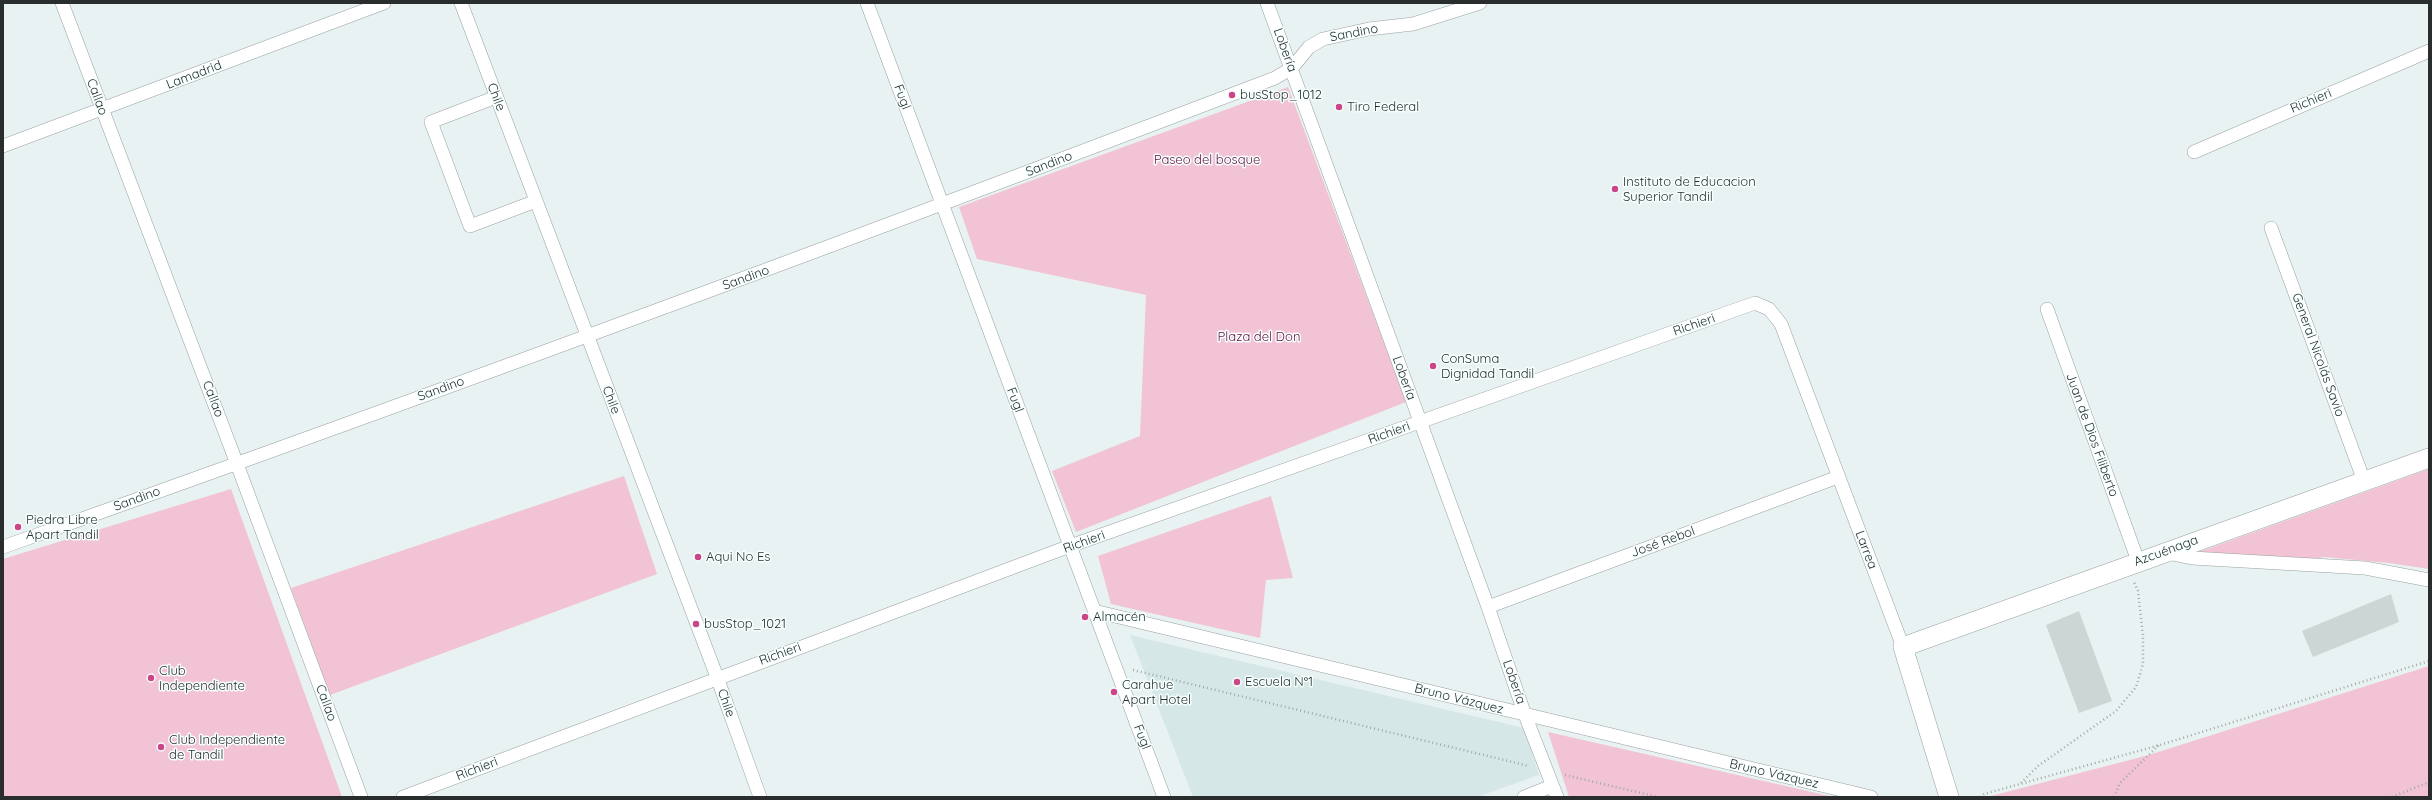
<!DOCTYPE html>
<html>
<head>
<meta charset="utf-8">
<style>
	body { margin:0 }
	#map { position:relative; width:2432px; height:800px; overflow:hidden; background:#e9f2f2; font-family:Quicksand,sans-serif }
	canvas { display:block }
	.frame { position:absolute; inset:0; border:4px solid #292d2d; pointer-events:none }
</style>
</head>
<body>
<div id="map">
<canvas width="2432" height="800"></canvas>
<div class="frame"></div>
</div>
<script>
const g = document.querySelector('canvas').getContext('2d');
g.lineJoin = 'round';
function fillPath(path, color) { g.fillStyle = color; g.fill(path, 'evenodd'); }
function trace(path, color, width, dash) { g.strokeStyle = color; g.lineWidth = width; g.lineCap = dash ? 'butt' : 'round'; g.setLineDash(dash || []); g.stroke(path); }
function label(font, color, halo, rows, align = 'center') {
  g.font = font + ' Quicksand,sans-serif'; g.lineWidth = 3; g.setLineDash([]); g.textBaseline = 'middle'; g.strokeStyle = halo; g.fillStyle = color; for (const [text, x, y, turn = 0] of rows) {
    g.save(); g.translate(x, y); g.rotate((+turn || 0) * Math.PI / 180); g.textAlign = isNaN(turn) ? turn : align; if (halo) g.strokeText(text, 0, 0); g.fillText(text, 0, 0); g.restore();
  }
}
fillPath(new Path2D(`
	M1130,635L1524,728L1539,775L1477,797H1193Z`), '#d5e8e7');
fillPath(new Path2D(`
	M1288,87L1406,402L1076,532L1052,471L1140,436L1146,295L977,259L959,207Z
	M2429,469V569L2389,563L2323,557L2302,562L2196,553Z
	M624,476L657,574L330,695L291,588Z
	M231,489L342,797H3V559Z
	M1271,496L1293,578L1266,580L1260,638L1111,604L1098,556Z
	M2429,666V797H1987L2149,755Z
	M1548,732L1834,797H1569Z`), '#f1c3d5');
fillPath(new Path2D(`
	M2391,594L2399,622L2313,657L2302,631Z
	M2079,611L2112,701L2079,713L2046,625Z`), '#ccd6d5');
const minor = new Path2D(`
	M62,3L237,464L361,797
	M461,3L717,677L760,797
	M867,3L1164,797
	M1267,3L1488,607L1525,715L1557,797
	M496,97L431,122L470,226L536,201
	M3,146L384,3
	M2194,152L2429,51
	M2271,228L2364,481
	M2047,309L2138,561
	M3,547C429,396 853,239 1275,78L1292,68L1309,47L1323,39L1369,29L1413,24L1480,3
	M2167,553L2192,558L2365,568L2429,580
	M1488,607L1838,477
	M1094,611L1871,797
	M403,797L1070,546L1755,303L1769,309L1781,324L1903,647
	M1524,797L1552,786`);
const secondary = new Path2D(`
	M1949,797L1903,647L2429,458`);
trace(minor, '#99a1a1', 14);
trace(secondary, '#99a1a1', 20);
trace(new Path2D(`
	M1133,670L1529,766
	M1565,775L1658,797
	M2021,783L2038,766L2116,711L2136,687L2143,664V636L2138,591L2134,582
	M1980,797L1984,794L2160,745L2429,661
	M2114,797L2120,783L2159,745
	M2392,797L2429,782`), '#a1a8a8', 2.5, [1, 3]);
trace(minor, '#fff', 13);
trace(secondary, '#fff', 19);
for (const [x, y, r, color] of [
	[1232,95,4,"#cb4688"],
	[1339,107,4,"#cb4688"],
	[1615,189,4,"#cb4688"],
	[1433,366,4,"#cb4688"],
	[18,527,4,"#cb4688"],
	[698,557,4,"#cb4688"],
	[1085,617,4,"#cb4688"],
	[696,624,4,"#cb4688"],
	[151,678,4,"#cb4688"],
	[1237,682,4,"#cb4688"],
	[1114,692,4,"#cb4688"],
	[161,747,4,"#cb4688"]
]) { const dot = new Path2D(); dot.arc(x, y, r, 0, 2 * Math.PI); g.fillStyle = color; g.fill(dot); trace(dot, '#f7ffff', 1.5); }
label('13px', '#292d2d', '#f7ffff', [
	["Sandino",1354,33,-11],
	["Lobería",1285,50,70],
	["Lamadrid",194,75,-21],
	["Callao",97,97,70],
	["Chile",496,97,69],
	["Fugl",902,97,70],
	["Richieri",2311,101,-23],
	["Sandino",1049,164,-21],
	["Sandino",746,278,-20],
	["Richieri",1694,325,-19],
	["General Nicolás Savio",2318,355,70],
	["Lobería",1404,378,70],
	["Sandino",441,389,-20],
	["Callao",213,399,69],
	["Chile",611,400,69],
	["Fugl",1015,400,69],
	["Richieri",1389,433,-20],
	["Juan de Dios Filiberto",2092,435,70],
	["Sandino",137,499,-20],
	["Richieri",1084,542,-20],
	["José Rebol",1663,542,-20],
	["Larrea",1866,550,69],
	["Azcuénaga",2166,551,-20],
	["Richieri",780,654,-20],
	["Lobería",1514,682,71],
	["Bruno Vázquez",1459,699,14],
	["Callao",326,703,70],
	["Chile",726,703,70],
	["Fugl",1142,737,69],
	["Richieri",477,769,-21],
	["Bruno Vázquez",1774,774,13]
]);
label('13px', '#292d2d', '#f7ffff', [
	["busStop_1012",1240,95],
	["Tiro Federal",1347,107],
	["Instituto de Educacion",1623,182],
	["Superior Tandil",1623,197],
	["ConSuma",1441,359],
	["Dignidad Tandil",1441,374],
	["Piedra Libre",26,520],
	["Apart Tandil",26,535],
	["Aqui No Es",706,557],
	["Almacén",1093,617],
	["busStop_1021",704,624],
	["Club",159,671],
	["Independiente",159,686],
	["Escuela N°1",1245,682],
	["Carahue",1122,685],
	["Apart Hotel",1122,700],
	["Club Independiente",169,740],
	["de Tandil",169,755]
], 'left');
label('13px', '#620f3c', '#f7ffff', [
	["Paseo del bosque",1207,160],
	["Plaza del Don",1259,337]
]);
</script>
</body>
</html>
